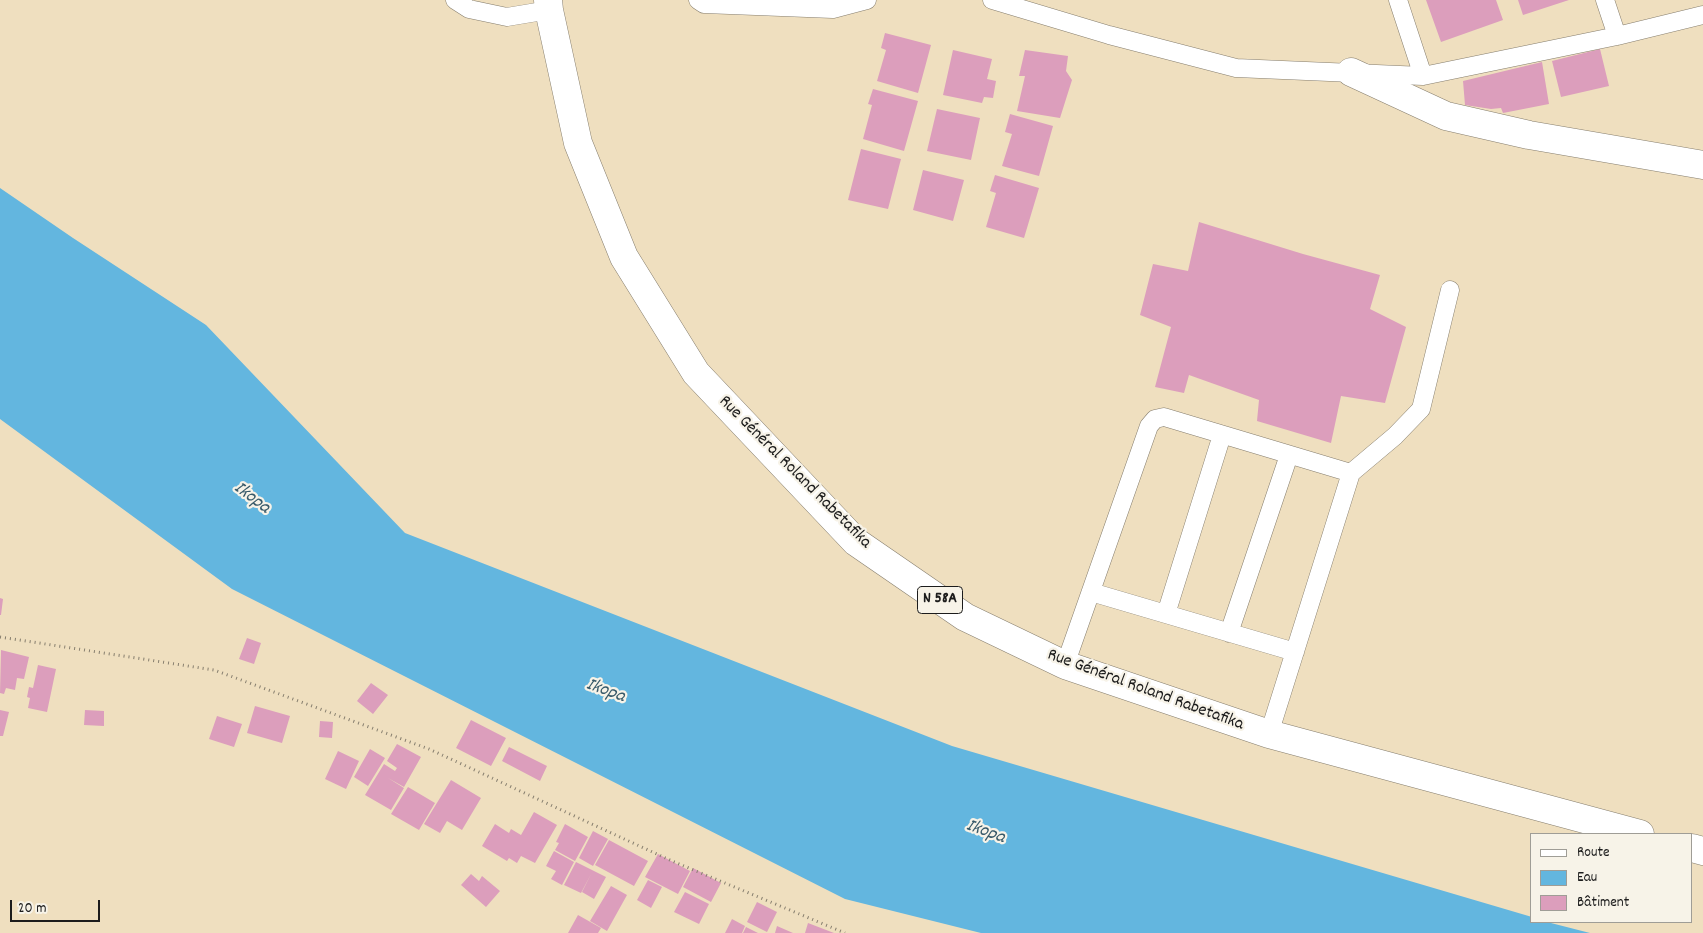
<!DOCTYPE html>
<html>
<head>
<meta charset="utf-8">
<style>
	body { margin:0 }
	#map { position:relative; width:1703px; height:933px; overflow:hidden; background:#efdfbf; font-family:Dekko,sans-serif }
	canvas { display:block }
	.legend { position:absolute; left:1530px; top:833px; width:162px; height:90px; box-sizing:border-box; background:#f7f3e8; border:1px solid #9f9d96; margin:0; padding:6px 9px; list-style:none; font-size:15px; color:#1c1c1c }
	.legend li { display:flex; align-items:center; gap:10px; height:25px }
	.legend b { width:25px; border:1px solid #9f9d96 }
	.scale { position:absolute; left:10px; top:900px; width:90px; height:22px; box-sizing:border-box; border:2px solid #1c1c1c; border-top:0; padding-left:6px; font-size:15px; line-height:18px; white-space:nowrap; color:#1c1c1c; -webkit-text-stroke:4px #f7f3e8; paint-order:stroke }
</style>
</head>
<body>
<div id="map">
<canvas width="1703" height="933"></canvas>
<ul class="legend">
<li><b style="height:6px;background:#fff"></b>Route</li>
<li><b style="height:14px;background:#63b6df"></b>Eau</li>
<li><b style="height:14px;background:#dc9ebc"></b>Bâtiment</li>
</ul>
<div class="scale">20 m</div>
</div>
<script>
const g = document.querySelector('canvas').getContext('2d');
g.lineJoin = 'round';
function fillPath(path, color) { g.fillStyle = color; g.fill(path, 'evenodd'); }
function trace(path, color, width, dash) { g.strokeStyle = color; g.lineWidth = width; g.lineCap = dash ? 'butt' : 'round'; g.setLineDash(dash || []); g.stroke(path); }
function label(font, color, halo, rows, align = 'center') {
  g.font = font + ' Dekko,sans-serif'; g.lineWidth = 4.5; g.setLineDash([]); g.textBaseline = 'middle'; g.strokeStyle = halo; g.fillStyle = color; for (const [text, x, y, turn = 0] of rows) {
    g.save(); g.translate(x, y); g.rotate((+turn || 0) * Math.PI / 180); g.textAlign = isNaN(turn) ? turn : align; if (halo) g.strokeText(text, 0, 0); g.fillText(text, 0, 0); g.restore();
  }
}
fillPath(new Path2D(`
	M0,188L73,238L206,325L405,533L952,746L1532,917V922H1547L1590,933H981L845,899L232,589L0,419Z`), '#63b6df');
fillPath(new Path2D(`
	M1426,0H1496L1503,20L1441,42Z
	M1518,0H1569L1523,15Z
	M885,33L931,45L918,93L877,81L886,50L881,48Z
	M1600,49L1609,86L1561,97L1552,61Z
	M953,50L992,59L987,79L996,81L993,98L984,97L982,103L943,95Z
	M1025,50L1068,56L1066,71L1072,80L1060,118L1017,111L1025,76H1019Z
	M1542,62L1549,104L1503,113L1501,108L1491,109L1465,105L1463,81Z
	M873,89L918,101L904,151L863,139L872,105L868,104Z
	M937,109L980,118L971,160L927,151Z
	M1010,114L1053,126L1039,176L1002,166L1012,134L1005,132Z
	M861,149L901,159L888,209L848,200Z
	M923,170L964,180L953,221L913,210Z
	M995,175L1039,188L1024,238L986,227L996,193L990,191Z
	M1199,222L1303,254L1380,275L1370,309L1406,327L1385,403L1341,396L1331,443L1257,421L1259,400L1189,375L1184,393L1155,387L1171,327L1140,315L1153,264L1188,271Z
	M0,598L3,599L1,615H0Z
	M247,638L261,643L254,664L239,659Z
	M1,650L29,657L24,679L17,678L15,690L6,688L4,694L0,693Z
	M38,665L56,669L47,712L28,708L30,698L27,697L29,687L33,688Z
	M371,683L388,695L373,714L357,701Z
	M255,706L290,716L282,743L247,733Z
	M0,710L9,712L3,736H0Z
	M85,710L104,711V726L84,725Z
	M217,716L242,724L234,747L209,739Z
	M471,720L506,738L491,766L456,748Z
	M320,721L333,722L332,738L319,737Z
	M397,744L421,757L404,787L388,778L404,788L391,810L365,795L384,764L395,771L397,768L387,761Z
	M509,747L547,766L540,781L502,761Z
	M370,749L385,758L368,786L354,777Z
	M338,751L359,761L346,789L325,779Z
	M451,780L481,798L462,830L447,821L440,833L424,824Z
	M408,787L435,803L419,830L391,814Z
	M534,812L557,825L535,863L521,856L517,863L509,858L507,861L482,846L495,824L509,833L511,829L521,835Z
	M565,824L588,837L575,861L555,850L559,843L556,842Z
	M593,831L608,839L593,866L579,858Z
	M609,840L648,861L634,886L595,865Z
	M554,851L574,862L562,885L551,879L556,871L546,866Z
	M658,854L690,871L678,894L645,877Z
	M576,862L606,877L594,899L582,892L591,874L581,893L564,885Z
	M693,868L721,883L711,902L683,887Z
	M471,874L479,881L482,876L500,891L486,907L461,885Z
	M648,880L662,887L651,908L637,900Z
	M611,886L627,895L607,931L590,921Z
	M685,892L709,904L699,924L674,912Z
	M757,902L777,912L767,932L747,922Z
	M578,915L601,928L598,933H568Z
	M732,919L745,926L742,933H725Z
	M808,923L834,933H805Z
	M777,926L793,933H775Z
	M746,927L758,933H743Z`), '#dc9ebc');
const service = new Path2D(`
	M455,0L469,9L507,17L549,10
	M698,0L704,4L833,9L867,0
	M992,0L1109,35L1236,68L1423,76L1617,36L1703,15
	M1398,0L1423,76
	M1605,0L1617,36
	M1351,473L1395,436L1421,409L1450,290
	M1091,592L1295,652
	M1166,614L1222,435
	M1229,633L1289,455
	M1065,665L1149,426L1155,419L1164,417L1351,473L1269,734`);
const minor = new Path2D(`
	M1351,72L1446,116L1529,135L1703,165`);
const primary = new Path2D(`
	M548,0L549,10L578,143L624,257L696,373L856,542L965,617L1065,665L1269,734L1640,834
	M1692,848L1703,851`);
trace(service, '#867e6e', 19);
trace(minor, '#867e6e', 29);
trace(primary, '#867e6e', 29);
trace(new Path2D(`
	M0,637L214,670L429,749L672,861L845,933`), '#867e6e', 3, [1, 4]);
trace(service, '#fff', 18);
trace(minor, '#fff', 28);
trace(primary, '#fff', 28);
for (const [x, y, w] of [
	[940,600,45]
]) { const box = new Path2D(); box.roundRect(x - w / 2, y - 13.5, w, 27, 4); g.fillStyle = '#f7f3e8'; g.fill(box); trace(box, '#1c1c1c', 1); }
label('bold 16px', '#1c1c1c', null, [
	["N 58A",940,600]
]);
label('18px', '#1c1c1c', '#f7f3e8', [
	["Rue Général Roland Rabetafika",794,473,45],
	["Rue Général Roland Rabetafika",1145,691,20]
]);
label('italic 19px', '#385a6a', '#f7f3e8', [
	["Ikopa",251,499,37],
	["Ikopa",605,692,20],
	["Ikopa",985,833,20]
]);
</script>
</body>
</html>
